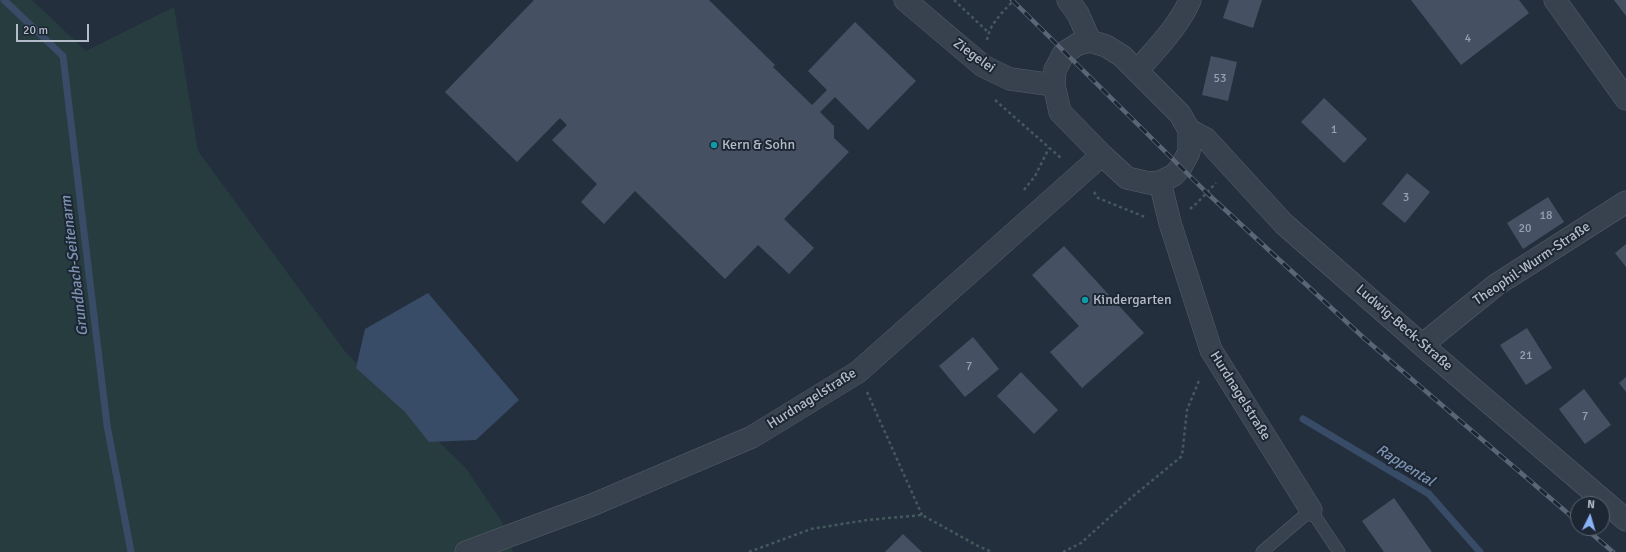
<!DOCTYPE html>
<html>
<head>
<meta charset="utf-8">
<style>
	body { margin:0 }
	#map { position:relative; width:1626px; height:552px; overflow:hidden; background:#242f3e; font-family:Signika,sans-serif }
	canvas { display:block }
	.north { position:absolute; left:1570px; top:496px; width:40px; height:40px; box-sizing:border-box; background:#1d2633; border:1px solid #59626f; border-radius:50%; rotate:5deg; font-size:11px; font-weight:700; line-height:16px; text-align:center; color:#b4bcc9 }
	.north::after { content:''; display:block; margin:auto; width:14px; height:18px; background:#8ab4f8; clip-path:polygon(50% 0,100% 100%,50% 72%,0 100%) }
	.scale { position:absolute; left:16px; top:24px; width:73px; height:18px; box-sizing:border-box; border:2px solid #b4bcc9; border-top:0; padding-left:5px; font-size:12px; line-height:14px; white-space:nowrap; color:#b4bcc9; -webkit-text-stroke:3px #1d2633; paint-order:stroke }
</style>
</head>
<body>
<div id="map">
<canvas width="1626" height="552"></canvas>
<div class="north">N</div>
<div class="scale">20 m</div>
</div>
<script>
const g = document.querySelector('canvas').getContext('2d');
g.lineJoin = 'round';
function fillPath(path, color) { g.fillStyle = color; g.fill(path, 'evenodd'); }
function trace(path, color, width, dash) { g.strokeStyle = color; g.lineWidth = width; g.lineCap = dash ? 'butt' : 'round'; g.setLineDash(dash || []); g.stroke(path); }
function label(font, color, halo, rows, align = 'center') {
  g.font = font + ' Signika,sans-serif'; g.lineWidth = 4; g.setLineDash([]); g.textBaseline = 'middle'; g.strokeStyle = halo; g.fillStyle = color; for (const [text, x, y, turn = 0] of rows) {
    g.save(); g.translate(x, y); g.rotate((+turn || 0) * Math.PI / 180); g.textAlign = isNaN(turn) ? turn : align; if (halo) g.strokeText(text, 0, 0); g.fillText(text, 0, 0); g.restore();
  }
}
fillPath(new Path2D(`
	M0,0H32L86,51L174,7L198,151L347,354L465,467L502,522L513,552H0Z`), '#263c3f');
fillPath(new Path2D(`
	M428,293L519,400L476,440L429,442L405,412L356,368L365,329Z`), '#394c67');
trace(new Path2D(`
	M4,0L63,56L107,425L131,552
	M1303,419L1429,494L1480,552`), '#394c67', 7);
fillPath(new Path2D(`
	M534,0H709L775,65L773,67L812,105L827,90L808,71L855,22L916,81L868,130L835,97L820,112L834,126V138L849,152L784,219L814,248L789,274L758,245L725,279L635,191L604,224L581,202L597,184L552,140L567,125L560,118L517,162L445,92Z
	M1229,0H1262L1253,28L1223,18Z
	M1411,0H1519L1529,13L1461,65Z
	M1614,0H1626V16Z
	M1211,56L1237,62L1228,101L1202,95Z
	M1324,98L1367,139L1344,163L1301,122Z
	M1407,173L1430,192L1405,223L1382,204Z
	M1548,197L1564,222L1523,249L1507,223Z
	M1626,244V267L1615,253Z
	M1064,246L1144,333L1082,388L1050,352L1079,326L1032,275Z
	M1527,328L1552,368L1526,385L1500,345Z
	M973,337L999,369L965,397L939,366Z
	M1021,372L1058,410L1034,434L997,396Z
	M1626,377V392L1619,383Z
	M1584,389L1611,425L1585,444L1559,409Z
	M1394,498L1432,552H1384L1362,521Z
	M903,534L922,552H885Z`), '#455162');
const lane = new Path2D(`
	M1262,552L1311,510L1339,552`);
const street = new Path2D(`
	M905,0L983,66L1010,79L1054,85
	M1068,0L1078,14L1090,41
	M1555,0L1626,99
	M1090,41L1106,46L1122,56L1180,114L1189,130V152L1181,167L1174,175L1160,182L1149,183L1127,178L1102,155L1060,112L1054,85L1055,70L1064,53L1078,44Z
	M1138,70C1156,49 1179,26 1190,0
	M1189,130L1206,139L1284,224L1422,345L1626,520
	M1160,182L1170,223L1211,350L1311,510
	M1422,345L1496,285L1626,202
	M466,552L592,505L752,437L858,372L1102,155`);
trace(lane, '#565f6c', 13);
trace(street, '#565f6c', 23);
trace(new Path2D(`
	M954,0L989,33
	M987,40C990,23 1003,12 1014,0
	M995,100L1062,159
	M1024,190L1035,176L1049,148
	M1094,192L1098,198L1145,217
	M1190,209L1197,203L1216,183
	M867,392L922,515
	M749,552L811,529L867,520L922,515L978,546L992,552
	M1063,552L1081,543L1132,497L1182,456L1187,410L1200,378`), '#44595c', 2.5, [3, 3]);
trace(lane, '#38414e', 12);
trace(street, '#38414e', 22);
const rail = new Path2D(`
	M1012,0L1207,193L1365,339L1578,522
	M1585,528L1613,552`);
trace(rail, '#5a6575', 4.5);
trace(rail, '#1d2633', 3, [9]);
for (const [x, y, r, color] of [
	[714,145,4,"#0f9aa8"],
	[1085,300,4,"#0f9aa8"]
]) { const dot = new Path2D(); dot.arc(x, y, r, 0, 2 * Math.PI); g.fillStyle = color; g.fill(dot); trace(dot, '#1d2633', 1.5); }
label('12px', '#98a1af', null, [
	["4",1468,39],
	["53",1220,79],
	["1",1334,130],
	["3",1406,198],
	["18",1546,216],
	["20",1525,229],
	["21",1526,356],
	["7",969,367],
	["7",1585,417]
]);
label('14px', '#b4bcc9', '#1d2633', [
	["Ziegelei",974,56,36],
	["Theophil-Wurm-Straße",1532,264,-34],
	["Ludwig-Beck-Straße",1404,328,41],
	["Hurdnagelstraße",1240,396,58],
	["Hurdnagelstraße",812,399,-32]
]);
label('14px', '#b4bcc9', '#1d2633', [
	["Kern & Sohn",722,145],
	["Kindergarten",1093,300]
], 'left');
label('italic 15px', '#7c92b1', '#1d2633', [
	["Grundbach-Seitenarm",75,266,-97],
	["Rappental",1405,466,32]
]);
</script>
</body>
</html>
